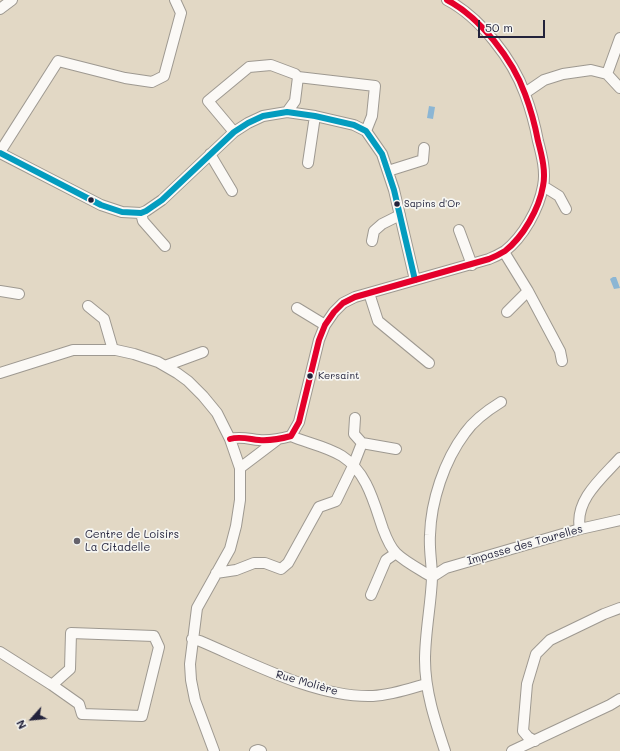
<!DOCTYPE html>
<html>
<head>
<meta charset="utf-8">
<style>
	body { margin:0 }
	#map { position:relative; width:620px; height:751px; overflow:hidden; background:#e2d8c5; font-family:Mali,sans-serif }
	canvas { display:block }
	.north { position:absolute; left:12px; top:699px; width:40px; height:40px; -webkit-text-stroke:3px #f6f6f2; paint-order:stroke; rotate:243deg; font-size:11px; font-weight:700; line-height:16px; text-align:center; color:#22223b }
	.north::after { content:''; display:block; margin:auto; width:14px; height:18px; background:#22223b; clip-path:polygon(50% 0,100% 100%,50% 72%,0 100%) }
	.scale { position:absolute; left:478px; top:20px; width:67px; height:18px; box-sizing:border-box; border:2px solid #22223b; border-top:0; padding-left:5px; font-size:12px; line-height:14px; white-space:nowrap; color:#22223b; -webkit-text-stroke:3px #f6f6f2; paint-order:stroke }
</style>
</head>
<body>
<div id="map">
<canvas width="620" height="751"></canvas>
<div class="north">N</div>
<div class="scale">50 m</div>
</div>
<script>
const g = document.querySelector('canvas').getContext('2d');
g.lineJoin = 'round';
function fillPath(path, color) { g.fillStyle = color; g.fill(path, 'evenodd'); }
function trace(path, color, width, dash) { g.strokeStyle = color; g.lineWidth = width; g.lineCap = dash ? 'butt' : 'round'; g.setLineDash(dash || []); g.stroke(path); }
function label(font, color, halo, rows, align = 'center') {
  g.font = font + ' Mali,sans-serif'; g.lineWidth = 3.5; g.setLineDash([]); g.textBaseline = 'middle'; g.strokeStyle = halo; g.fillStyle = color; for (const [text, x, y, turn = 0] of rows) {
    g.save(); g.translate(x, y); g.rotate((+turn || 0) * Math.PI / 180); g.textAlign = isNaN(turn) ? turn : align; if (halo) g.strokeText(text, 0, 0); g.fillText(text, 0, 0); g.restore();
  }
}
fillPath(new Path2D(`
	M429,106L435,107L433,119L427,118Z
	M613,277H616L620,288L614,289L610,279Z`), '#8cb6d4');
const street = new Path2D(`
	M0,9L12,0
	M607,74L620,38
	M298,77L375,86L372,116L366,131
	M525,93L544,80L563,74L591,70L607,74L620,88
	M234,132L208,101L249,67L271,65L295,74L298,77L295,101L287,112
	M0,152L58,61L125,78L152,82L164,76L181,13L175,0
	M0,153L101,205L122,212L141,213L146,211L162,200L234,132L248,123L263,116L287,112L315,116L354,125L366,131L382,154L394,190L415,280
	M210,154L232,191
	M308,163L315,116
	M388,171L423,160L424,148
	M543,186L559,196L566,209
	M141,213L143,221L165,246
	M459,230L472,265
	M372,241L374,231L382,224L400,215
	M504,252L528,291L560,351L562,361
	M0,291L19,294
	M369,293L378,321L429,363
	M88,306L104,319L113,350
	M297,308L325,325
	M507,312L528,291
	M165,366L203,352
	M0,373L73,350H116L134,354L158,362L177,373L188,381L203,396L217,413L230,439L240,468V500L236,526L230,549L197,608L190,664L191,680L195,700L214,751
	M355,418L354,434L362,443
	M291,436C307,443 326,446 342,456C367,472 374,503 383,529C386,537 390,547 396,553C405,562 421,570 432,577
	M230,439C240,436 249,439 259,440C271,441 280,439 291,436L299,422L319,340L325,325L334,312L343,303L355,297L489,259C494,257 500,254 505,251C523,237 539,209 543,186C546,172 542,156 538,141C535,125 531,110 525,94C513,60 480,17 447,0
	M240,468L277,440
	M580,529C574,500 603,477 620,458
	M216,573L236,570L254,563H265L281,569L288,563L319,507L336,501L353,466L362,443L396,449
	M432,577L446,568L580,529L620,520
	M371,595L386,560L396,553
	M192,639L200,641C252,663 316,698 373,696C392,695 409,689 426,684
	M0,652L52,685L79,704L82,714L142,716L159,647L154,636L71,633L70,669L52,685
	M535,741L528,737L523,731L527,684L536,654L550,640L604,614L620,608
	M255,751L258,750L261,751
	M445,751C435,721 425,691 425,660C425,632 431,605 432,578C432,564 429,550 430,535C431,501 444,461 465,433C474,420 488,410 501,402
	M512,751L610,705L620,699`);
trace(street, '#9e9991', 12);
trace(street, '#fbf9f6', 10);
trace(new Path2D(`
	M0,153L101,205L122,212L141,213L146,211L162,200L234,132L248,123L263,116L287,112L315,116L354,125L366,131L382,154L394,190L415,280`), '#039cbf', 6);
trace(new Path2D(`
	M230,439C240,436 249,439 259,440C271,441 280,439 291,436L299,422L319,340L325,325L334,312L343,303L355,297L489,259C494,257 500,254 505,251C523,237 539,209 543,186C546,172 542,156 538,141C535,125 531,110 525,94C513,60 480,17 447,0`), '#e4002b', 6);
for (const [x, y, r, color] of [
	[91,200,3.5,"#22223b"],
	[397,204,3.5,"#22223b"],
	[310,376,3.5,"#22223b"],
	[77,541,4,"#65626b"]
]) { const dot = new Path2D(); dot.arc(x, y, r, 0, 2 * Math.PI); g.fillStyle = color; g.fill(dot); trace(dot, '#f6f6f2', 1.5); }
label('10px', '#22223b', '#f6f6f2', [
	["Sapins d'Or",404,204],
	["Kersaint",318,376]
], 'left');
label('11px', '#22223b', '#f6f6f2', [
	["Centre de Loisirs",85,535],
	["La Citadelle",85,548]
], 'left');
label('11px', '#22223b', '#f6f6f2', [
	["Impasse des Tourelles",525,545,-16],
	["Rue Molière",307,683,16]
]);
</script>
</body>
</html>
